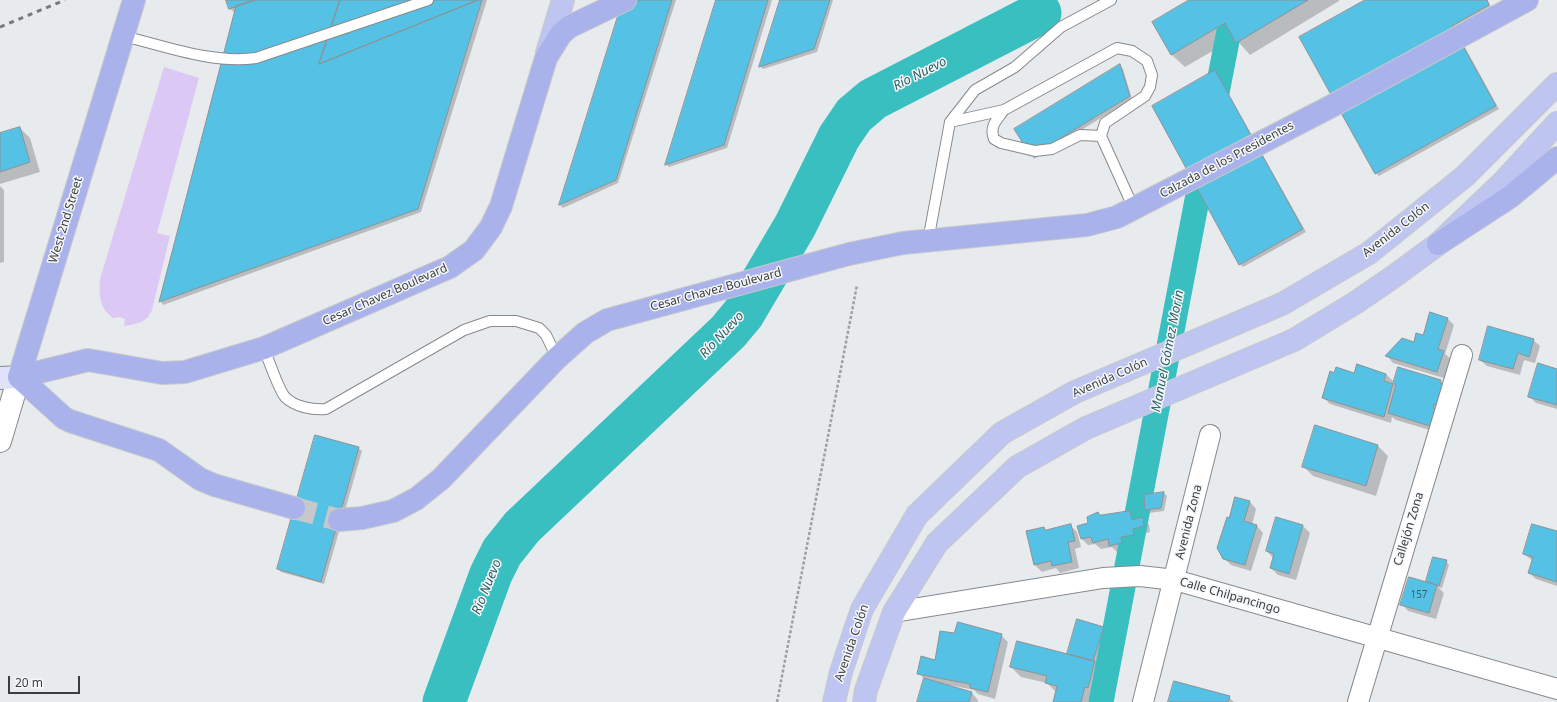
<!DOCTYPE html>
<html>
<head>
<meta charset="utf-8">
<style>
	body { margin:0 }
	#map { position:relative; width:1557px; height:702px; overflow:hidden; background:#e8ebee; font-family:"Noto Sans",sans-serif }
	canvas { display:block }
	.scale { position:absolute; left:8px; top:676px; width:72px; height:18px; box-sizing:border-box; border:2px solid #3c3d3e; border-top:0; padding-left:5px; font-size:12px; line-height:14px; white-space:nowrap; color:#3c3d3e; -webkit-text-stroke:3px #f5f8fb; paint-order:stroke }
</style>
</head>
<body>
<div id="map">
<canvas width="1557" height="702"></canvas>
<div class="scale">20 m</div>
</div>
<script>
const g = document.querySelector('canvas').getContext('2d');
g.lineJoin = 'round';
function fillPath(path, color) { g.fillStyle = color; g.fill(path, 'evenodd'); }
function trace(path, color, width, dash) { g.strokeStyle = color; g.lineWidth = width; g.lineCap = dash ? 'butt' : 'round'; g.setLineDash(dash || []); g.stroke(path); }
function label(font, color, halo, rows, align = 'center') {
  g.font = font + ' "Noto Sans",sans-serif'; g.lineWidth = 3; g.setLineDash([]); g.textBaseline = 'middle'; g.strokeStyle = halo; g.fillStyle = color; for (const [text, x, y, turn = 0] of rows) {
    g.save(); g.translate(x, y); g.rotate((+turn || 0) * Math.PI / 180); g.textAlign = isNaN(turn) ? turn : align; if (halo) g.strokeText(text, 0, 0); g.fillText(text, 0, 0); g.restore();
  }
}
fillPath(new Path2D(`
	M164,67L199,78L157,233L170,236L152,310C147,323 136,324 124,326L125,319L120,317L113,318C99,307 99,296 100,279Z`), '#dbc8f4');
fillPath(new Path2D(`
	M227,0H487L421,212L163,305L161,302L235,13L230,9Z
	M624,0H676L618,183L563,208L560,205Z
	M717,0H772L727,148L669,167L666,164Z
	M781,0H833L817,52L763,69L760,66Z
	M1191,0H1339V1L1250,55L1235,38L1185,67L1172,55L1153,23Z
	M1367,0H1487L1492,8L1455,29L1499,109L1379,176L1376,173Z
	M1120,66L1123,69L1132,99L1034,159L1015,130Z
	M1215,72L1218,75L1306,232L1243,267L1240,264Z
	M20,128L30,138L40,172L0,184V134Z
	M0,186L4,190V262L0,263Z
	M1447,318L1454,325L1445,354L1450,358L1444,378L1393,363L1387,356L1414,343Z
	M1533,340L1540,346L1535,363L1524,360L1520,375L1487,366L1480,360Z
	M1358,366L1386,374L1393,381L1392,384L1394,385L1399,368L1441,381L1445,385L1440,433L1396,420L1392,417L1391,423L1330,404L1324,398L1335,374H1355Z
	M1557,370V409L1536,403L1529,396Z
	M1316,427L1378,446L1388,456L1376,496L1313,476L1303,466Z
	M358,448L362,451L324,584L281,572L278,569Z
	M1164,493L1167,496L1164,511L1149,513L1146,510L1145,496Z
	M1250,502L1256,509L1252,525L1257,526L1263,533L1251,571L1231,565L1224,558L1230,519Z
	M1130,512L1137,520L1142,518L1149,525L1150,532L1139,535L1140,541L1127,544L1128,550L1117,552L1112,547L1101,549L1095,544L1088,545L1081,538L1089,523L1101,516Z
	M1277,518L1303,526L1310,533L1296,580L1278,575L1271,568L1273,558L1267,551Z
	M1070,525L1077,532L1081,547L1075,549L1079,568L1060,573L1056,568L1042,572L1035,565L1027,531L1044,528L1047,531Z
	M1557,532V586L1536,579L1529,573L1533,561L1524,554Z
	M1446,561L1449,565L1442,588L1438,587L1444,593L1436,619L1408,611L1402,604L1430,584L1427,581Z
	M1103,628L1110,634L1099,667L1105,672L1098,697L1095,696L1094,702H1054L1057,693L1047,683L1021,677L1011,667L1071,656Z
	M955,634L1001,635L1008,642L995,699L978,694L974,690L950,685V687L972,693L978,700V702H918L925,680L919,673L936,661Z
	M1229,697L1234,702H1169Z`), '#0003');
trace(new Path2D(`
	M1213,113L1235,0
	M1101,702L1205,158`), '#3abfc1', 25);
trace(new Path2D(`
	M444,702L491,574L502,552L522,527L728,332L743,314L795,226L839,137L854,115L873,99L1040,13`), '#3abfc1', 43);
const building = new Path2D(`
	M226,0H255L229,9Z
	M255,0H340L319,64L478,0H482L418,209L159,302L236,6Z
	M340,0H478L319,64Z
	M623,0H672L616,180L559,205Z
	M716,0H768L724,145L665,165Z
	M780,0H830L814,49L759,67Z
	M1189,0H1308L1236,43L1225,23L1171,55L1152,22Z
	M1365,0H1487L1489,5L1452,26L1496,106L1375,174L1299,37Z
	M1120,64L1130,96L1031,156L1014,129Z
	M1215,70L1303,229L1239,265L1152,106Z
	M20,127L30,162L0,172V133Z
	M1430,312L1448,318L1438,349L1444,351L1437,372L1385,356L1402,338L1414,342L1416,333L1423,335Z
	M1488,326L1534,339L1529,357L1518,353L1513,369L1479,360Z
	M1538,363L1557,369V405L1528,397Z
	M1357,364L1386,374L1384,381L1393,384L1384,417L1322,398L1330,371L1334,373L1336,367L1354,373Z
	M1398,367L1441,380L1440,383L1447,385L1441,406L1434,404L1433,408L1438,409L1433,427L1388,413L1396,384H1393Z
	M1315,425L1378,445L1366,486L1302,467Z
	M315,435L359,447L321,582L277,569Z
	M1164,492L1161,508L1145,510L1144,495Z
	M1235,497L1250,501L1244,521L1257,525L1245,565L1223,559L1217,548L1227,517L1229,518Z
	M1130,511L1132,520L1143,517L1144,526L1133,529L1134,535L1121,537L1122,543L1109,546L1108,539L1093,543L1091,537L1081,539L1077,526L1088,523L1087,517L1098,512L1100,515Z
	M1276,517L1303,525L1289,574L1270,568L1274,554L1266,551Z
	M1071,524L1075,541L1068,542L1072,562L1052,566L1051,561L1034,565L1026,531L1044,527L1045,530Z
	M1532,524L1557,531V582L1528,573L1533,557L1523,554Z
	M1433,557L1447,560L1439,586L1426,581Z
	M1409,577L1437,585L1429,613L1400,605Z
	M1077,619L1104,627L1093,661L1067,654Z
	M958,622L1002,634L988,692L970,688V684L917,674L921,656L935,660L940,631L954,633Z
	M1017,641L1095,661L1088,688L1085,687L1081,702H1053L1057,686L1045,683L1047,676L1010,667Z
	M924,678L972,692L969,702H917Z
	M1174,681L1230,696L1228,702H1168Z`);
fillPath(building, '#54c1e5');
trace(building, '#8e9294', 1);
trace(new Path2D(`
	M294,508L339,520`), '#c6c8cb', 22, [22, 11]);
const service = new Path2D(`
	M123,36C165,46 212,64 256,58L428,0
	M1004,110C997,120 989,126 994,139L1001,143L1035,151L1052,149L1080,135L1101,136
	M950,122L1004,110L1117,48L1132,51L1147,61L1152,75L1150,87L1145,96L1105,123L1101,136L1134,209
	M928,241L950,122L975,90L1015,67L1061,27L1111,0
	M264,348C268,359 279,390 285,397C295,407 312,410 326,409L464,330L490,321H516L539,328L546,335L557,358`);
const minor = new Path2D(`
	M894,612L1103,578L1140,576L1175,580L1557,689
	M1143,702L1210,435
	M1358,702L1462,355`);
const tertiary = new Path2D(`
	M0,441L19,377`);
const secondary = new Path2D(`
	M0,378L19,377`);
const primary = new Path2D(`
	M547,53L563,0
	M834,702L841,672L862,609L917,515L1002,433L1075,392L1282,304L1369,253L1465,176L1557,84
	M864,702L866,690L894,612L937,543L1017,467L1086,428L1294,340L1355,303L1393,277L1438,244L1502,183L1557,123`);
const trunk = new Path2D(`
	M1438,244L1510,197L1557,158
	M19,377L88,360L162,373L185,372L264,348L450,267L474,250L491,227L501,206L546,58L561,34L569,27L625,0
	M19,377L134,0
	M19,377L64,418L70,421L159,450L200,479L214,485L294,508
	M339,520L362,518L393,511L416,499L441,479L557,358L585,333L607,320L849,254L903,243L1087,225L1117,217L1328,108L1527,0`);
trace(service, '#87898c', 12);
trace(minor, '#87898c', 22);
trace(tertiary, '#87898c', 24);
trace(secondary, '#87898c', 24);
trace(primary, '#c8c9c9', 24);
trace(trunk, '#c8c9c9', 24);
trace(new Path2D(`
	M777,702L857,285`), '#9d9fa1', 2.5, [3, 2]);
trace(service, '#fff', 10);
trace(minor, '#fff', 20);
trace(tertiary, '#fff', 22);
trace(secondary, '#dfe2f8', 22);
trace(primary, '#bfc5f1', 22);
trace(trunk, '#aab2ec', 22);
trace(new Path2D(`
	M0,27L65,0`), '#787a7b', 3, [5, 5]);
label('10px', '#425e68', null, [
	["157",1419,595]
]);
label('12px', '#3c3d3e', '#f5f8fb', [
	["Calzada de los Presidentes",1227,160,-28],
	["West 2nd Street",66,220,-73],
	["Avenida Colón",1396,230,-38],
	["Cesar Chavez Boulevard",716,290,-15],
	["Cesar Chavez Boulevard",385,295,-24],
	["Avenida Colón",1110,378,-24],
	["Avenida Zona",1189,522,-76],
	["Callejón Zona",1409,529,-73],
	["Calle Chilpancingo",1230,596,16],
	["Avenida Colón",852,643,-71]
]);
label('italic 13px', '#2b6061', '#f5f8fb', [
	["Río Nuevo",920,74,-27],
	["Río Nuevo",722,335,-47],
	["Manuel Gómez Morin",1168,351,-79],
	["Río Nuevo",487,587,-68]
]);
</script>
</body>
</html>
